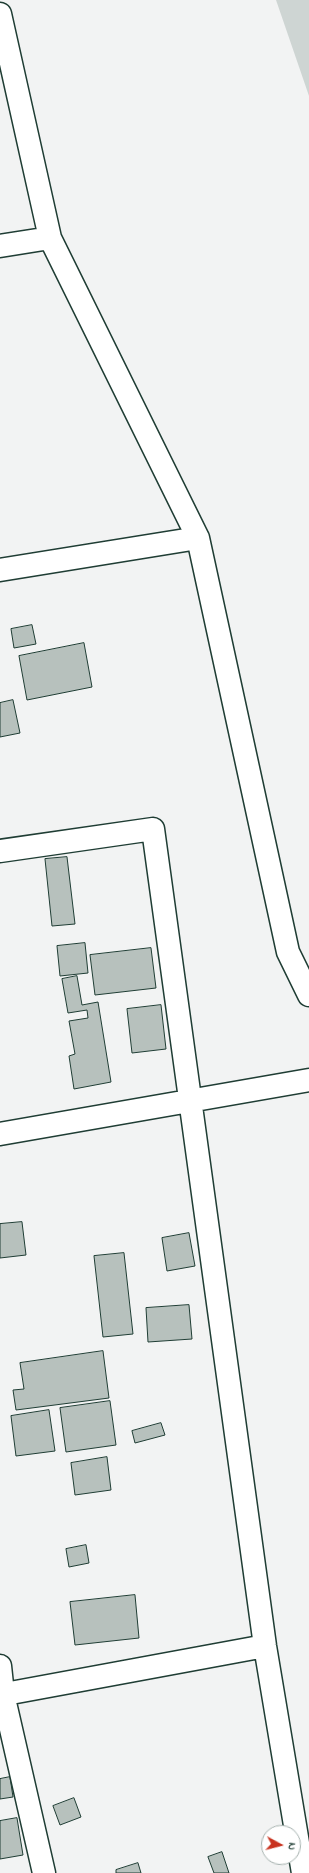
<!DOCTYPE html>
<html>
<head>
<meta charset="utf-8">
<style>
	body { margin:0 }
	#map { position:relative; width:309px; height:1873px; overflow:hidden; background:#f2f3f3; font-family:"Indie Flower",sans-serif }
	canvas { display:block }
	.north { position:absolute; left:261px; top:1825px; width:40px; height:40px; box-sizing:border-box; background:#fff; border:1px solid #a5b1ae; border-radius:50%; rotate:97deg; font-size:11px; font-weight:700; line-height:16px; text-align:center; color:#1f3d34 }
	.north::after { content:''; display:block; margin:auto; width:14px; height:18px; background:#c8321e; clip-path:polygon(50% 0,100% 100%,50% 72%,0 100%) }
</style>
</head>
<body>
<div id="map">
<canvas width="309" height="1873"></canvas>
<div class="north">N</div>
</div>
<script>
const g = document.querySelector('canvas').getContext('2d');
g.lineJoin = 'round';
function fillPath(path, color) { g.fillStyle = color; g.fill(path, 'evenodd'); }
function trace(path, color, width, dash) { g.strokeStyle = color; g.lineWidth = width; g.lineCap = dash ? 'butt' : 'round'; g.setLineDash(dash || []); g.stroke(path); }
fillPath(new Path2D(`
	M276,0H309V96Z`), '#ced5d3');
const building = new Path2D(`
	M32,625L36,644L14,648L11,629Z
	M84,643L92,687L27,700L19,656Z
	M13,700L20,733L0,737V703Z
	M67,857L75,924L52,926L45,859Z
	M85,943L88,973L60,976L57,946Z
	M151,948L156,988L95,995L90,955Z
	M77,976L82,1005L98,1002L111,1082L74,1089L69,1056L75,1054L69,1021L88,1018L87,1010L68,1013L62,979Z
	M161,1005L166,1049L132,1053L127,1009Z
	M22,1222L26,1255L0,1258V1224Z
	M189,1233L195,1266L167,1271L162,1238Z
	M124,1253L133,1334L103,1337L94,1256Z
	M189,1305L192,1339L148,1342L146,1308Z
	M103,1351L109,1398L16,1410L13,1390L24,1389L20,1363Z
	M110,1401L116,1445L66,1452L60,1408Z
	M49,1410L55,1451L16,1456L11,1416Z
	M161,1423L165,1435L135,1443L132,1431Z
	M107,1457L111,1490L75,1495L71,1463Z
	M86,1545L89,1563L69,1567L66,1549Z
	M135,1595L139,1638L75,1645L70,1602Z
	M10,1777L13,1797L0,1799V1779Z
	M74,1798L81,1817L60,1825L53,1806Z
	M17,1818L23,1855L0,1859V1821Z
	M222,1852L229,1873H214L208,1857Z
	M138,1863L141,1873H116V1870Z`);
fillPath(building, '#b7c1bd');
trace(building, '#1f3d34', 1);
const street = new Path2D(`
	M0,14L50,238L198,538L288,952L309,995
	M0,246L50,238
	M0,570L198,538
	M0,851L153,829L265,1646L303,1873
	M0,1134L309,1080
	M0,1666L3,1694L44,1873
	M0,1695L265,1646`);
trace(street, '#1f3d34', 25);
trace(street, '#fff', 22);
</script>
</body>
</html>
